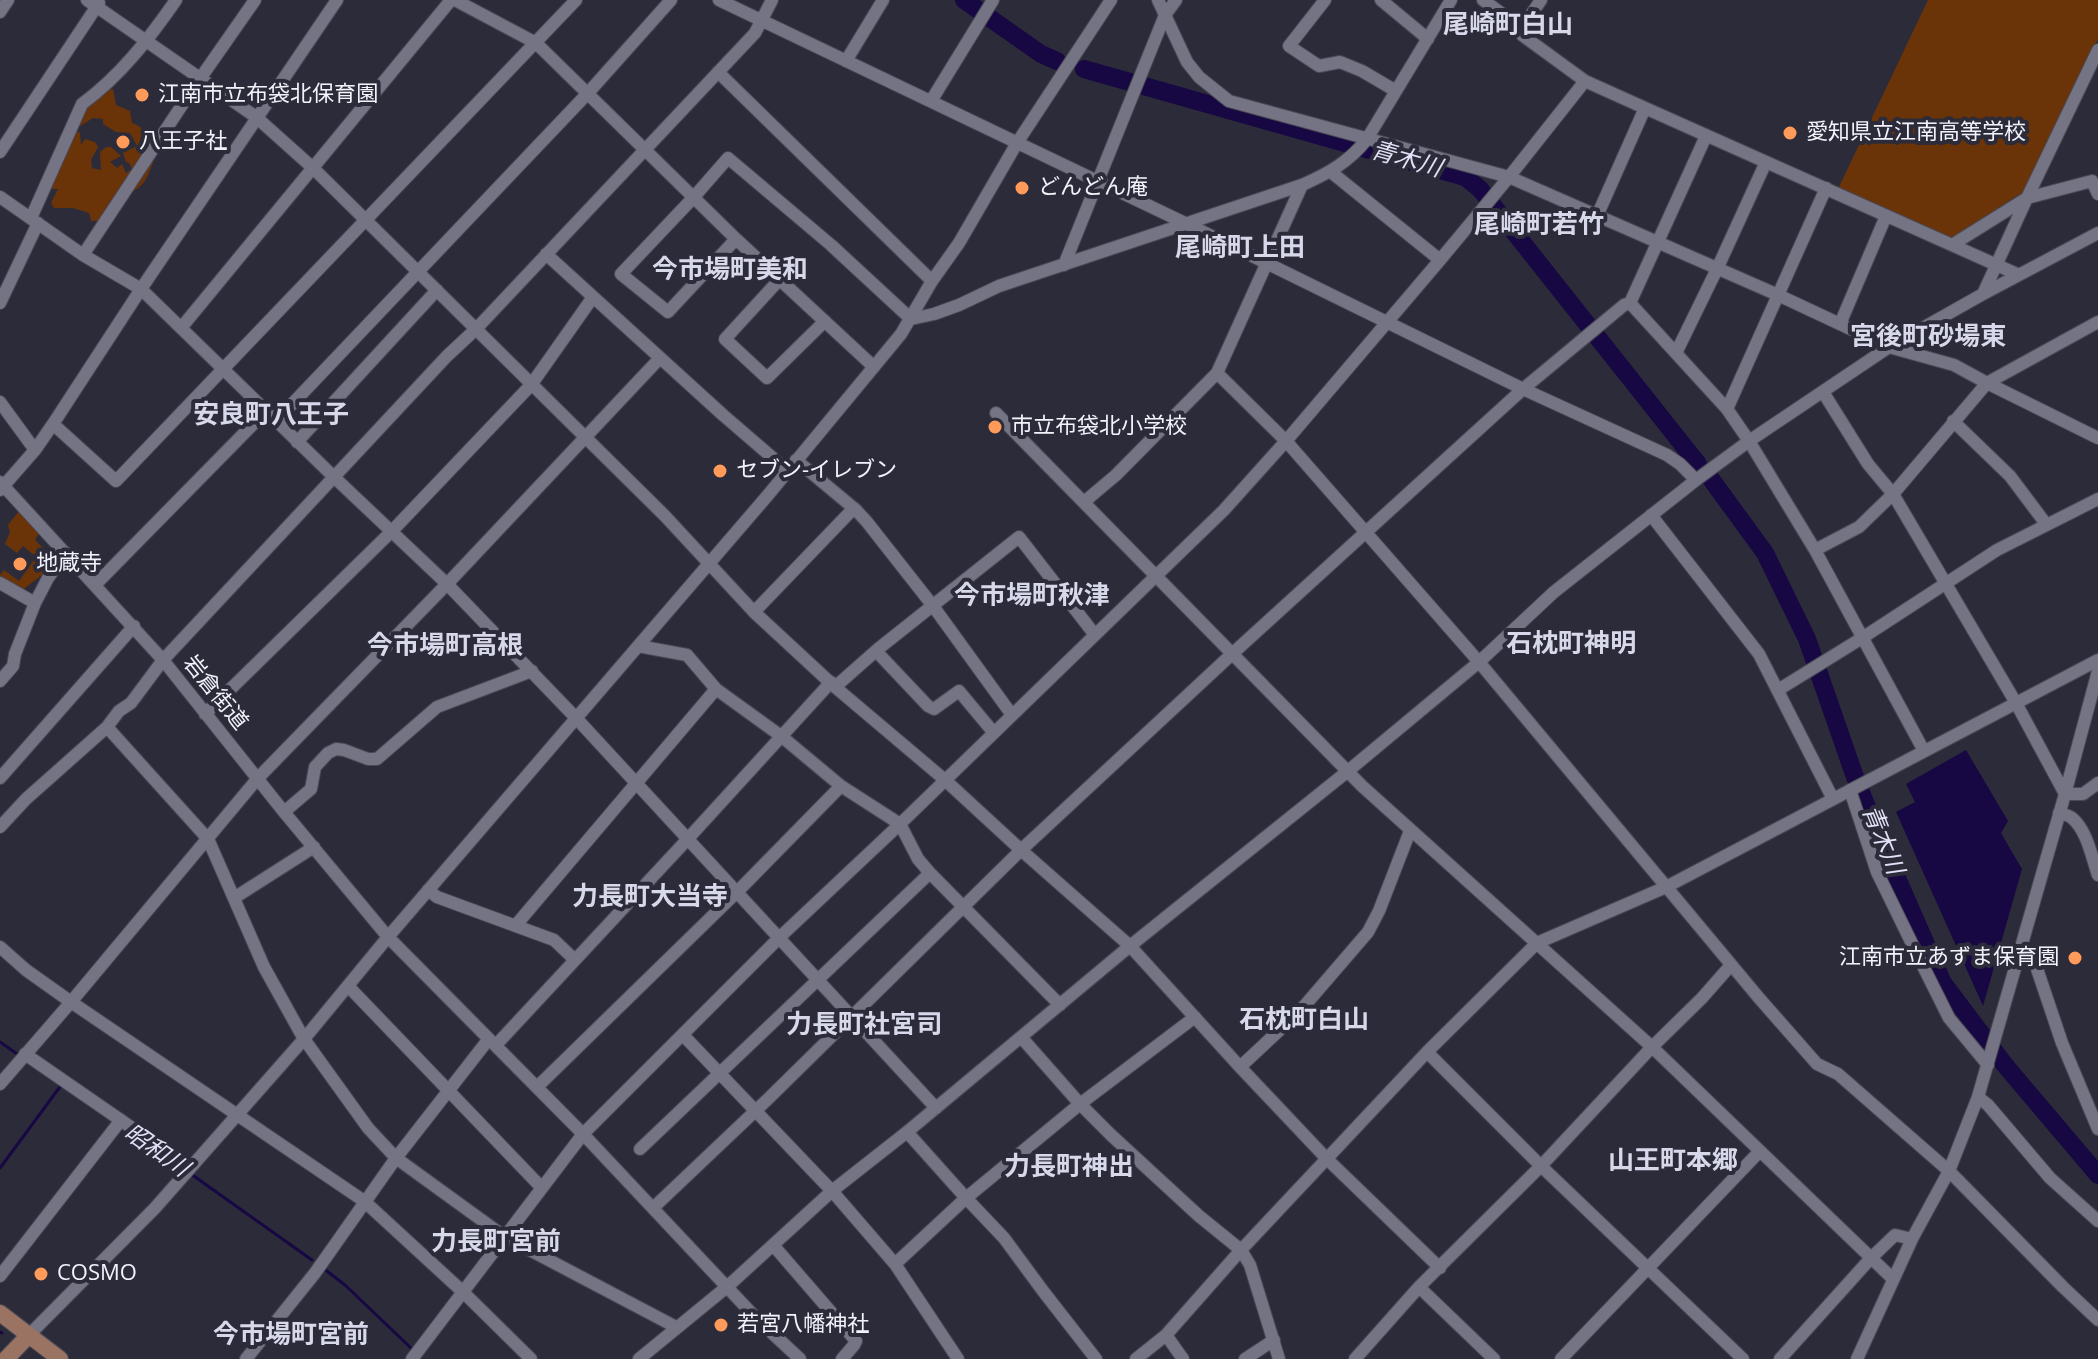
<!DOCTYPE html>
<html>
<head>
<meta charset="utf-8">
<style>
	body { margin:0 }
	canvas { display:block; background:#2c2b3a }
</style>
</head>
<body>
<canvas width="2098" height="1359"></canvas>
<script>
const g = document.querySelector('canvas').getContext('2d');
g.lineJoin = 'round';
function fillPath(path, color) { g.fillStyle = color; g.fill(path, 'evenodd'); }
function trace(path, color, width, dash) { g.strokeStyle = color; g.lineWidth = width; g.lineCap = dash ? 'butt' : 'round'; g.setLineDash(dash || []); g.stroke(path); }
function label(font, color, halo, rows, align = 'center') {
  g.font = font + ' "Open Sans","Noto Sans JP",sans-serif'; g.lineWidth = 8; g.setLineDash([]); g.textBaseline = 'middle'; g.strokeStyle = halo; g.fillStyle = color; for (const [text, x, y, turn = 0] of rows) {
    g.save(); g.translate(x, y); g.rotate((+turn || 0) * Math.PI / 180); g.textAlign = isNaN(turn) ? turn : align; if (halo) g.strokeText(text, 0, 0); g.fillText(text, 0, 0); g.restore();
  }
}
fillPath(new Path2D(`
	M1928,0H2098V39L2026,190L1953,237H1943L1838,189Z
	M113,89L116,105L130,111L132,123C144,127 147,136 161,136C155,152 151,180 137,189C131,193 124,192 118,192L112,199L117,202L104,221H91L89,213L73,208H54L51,203L58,189H53L46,183L72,133L80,132L81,145L85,139L95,142L98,147L91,160L92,168L101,170L100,152L106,147H111L121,156L110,162L117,168L122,164L126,173L132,169L129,163L126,162L123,153L137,146L130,133L116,132L103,124V119L93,118L80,126L76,121L99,92Z
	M19,511L40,531L35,540L43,548L51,563C45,576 32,581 22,591L0,580V575L4,570L19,581L36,557L23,546L17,553L5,544L10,532L8,525Z`), '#6a3308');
fillPath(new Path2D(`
	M1966,750L2008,821L2001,833L2022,869L1983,1006L1896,812L1915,802L1906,784Z`), '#170742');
trace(new Path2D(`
	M0,1042L20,1056
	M0,1168L62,1084
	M191,1174L312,1260
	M323,1268L345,1285L412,1349
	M0,1332L2,1333`), '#170742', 3);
trace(new Path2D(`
	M964,0L1041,54L1057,61
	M1084,69L1465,177L1480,189L1698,464
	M1711,479L1765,553L1807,639L1855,777L1877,832L1943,983L2004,1064L2098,1175`), '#170742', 18);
const minor = new Path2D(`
	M87,0L256,117L313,168L665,516L754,612L835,687L945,780L1021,850L1130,946L1240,1067L1327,1159L1440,1268
	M455,0L536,43L736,239L874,367
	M719,0L1187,224L1523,389L1667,455L1680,464L1696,480
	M1158,0L1187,62L1199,77L1229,101L1509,177L1778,295L1889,347L1954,365L1987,383L2098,438
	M1325,0L1289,46L1319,66L1340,62L1362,71L1396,91
	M1381,0L1428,39
	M1483,0L1522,28V35L1585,81L1645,108
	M0,12L8,0
	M1522,28L1541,0
	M846,61L883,0
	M718,72L932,281
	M931,101L993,0
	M0,152L99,3
	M1331,172L1440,260
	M0,197L83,255L141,289L335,478L447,584L577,719L936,1108
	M1597,216L1645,108L1952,245L2027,198L2098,50
	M31,218L82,104C120,76 149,39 176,0
	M736,239L668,312L621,274L693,198L728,158L831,245L911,319L934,314L959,305L999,286L1302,185C1329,173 1349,162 1367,139L1451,0
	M1952,245L2019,275
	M546,254L723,415L788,471
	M83,255L188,96L255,0
	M1064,265L1165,15L1176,0
	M780,279L725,339L767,378L825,321
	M1983,294L2027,198L2092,181L2098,194
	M0,303L38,223
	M1630,303L1727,409L1749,441L1815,550L1924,751
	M1840,324L1886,216
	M181,328L451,0
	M1676,353L1717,269L1766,162
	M1217,373L1286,441L1479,662L1759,998L1817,1064L1838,1074L1949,1171L2063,1287L2098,1320
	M1823,392L1868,464L1893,494L2016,703L2065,794H2083L2098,783
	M0,402L35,450
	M1727,409L1826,188
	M996,413L1362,786L1652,1047L1893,1279
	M276,421L588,93L671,0
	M1953,421L2010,476L2046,524
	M53,424L116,481L576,0
	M297,442L437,290
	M796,460L856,510L867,522L933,606L1012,715
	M0,482L163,660L284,812L388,937L583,1134L757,1319L800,1359
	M0,490L35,450L53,424L141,289L337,0
	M1084,502L1116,475L1217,373L1302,185
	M1651,515L1759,654L1833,799
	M1815,550L1859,527L1893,494L1987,383L2098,322
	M0,583L35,603
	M95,585L266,411
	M754,612L854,508
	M638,646L687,655L716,689L781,736L841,786L900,824L918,859L930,873L1060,1005
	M876,651L928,706L934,709L959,691L994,733
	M0,681L13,666L15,654L35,603L48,578L66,553
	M835,687L878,649L1019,537L1095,635
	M1778,690L1862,638L1997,550L2098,499
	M205,714L392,531L531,385L593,297
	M107,727L208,839L264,967L304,1039L368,1128L396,1158L505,1237L676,1327
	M0,778L134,626
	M1850,790L1877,872L1920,960L1949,1018L1988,1065
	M284,812L311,789L315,767L328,753L336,749L344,750L368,759H377L437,707L532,671
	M2059,813C2063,814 2070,816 2072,818C2087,830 2092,858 2098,875
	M0,827L26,799L107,727L119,711L131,703L163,660L447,356L476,329L755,33L772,0
	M428,890L437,897L554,940L575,960
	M234,898L314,847
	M516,925L716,689
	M0,947L26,970L71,1002L364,1201L463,1292L531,1359
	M2021,948L2032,954L2062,1043L2098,1129
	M348,986L542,1188
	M683,1035L832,1191L895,1264L958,1359
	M1021,1037L1080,1104L1111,1135L1199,1216L1241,1250L1250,1265L1279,1359
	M496,1045L684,843L831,682
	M1427,1052L1541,1166L1743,1359
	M25,1054L190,1168
	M1240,1067L1300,1011L1368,932L1379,911L1410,831
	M0,1084L71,1002L258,778L447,584L660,358
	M537,1087L738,891L841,786
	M1978,1097L1988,1105L2050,1178L2098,1221
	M907,1132L966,1198L1004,1238L1043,1291L1096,1359
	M640,1149L930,873
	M653,1208L769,1098L1021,850L1232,654L1523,389L1624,305L1630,303L1706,136
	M773,1245L856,1341L854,1345L842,1359
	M895,1264L966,1198L1080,1104L1195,1017
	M0,1276L121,1120
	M1419,1287L1494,1359
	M29,1335L155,1208L304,1039L388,937L768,495L901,334L932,281L959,243L1017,143L1111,0
	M1166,1335L1183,1359
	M246,1359L315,1273L396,1158L488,1040
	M412,1359L583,1134L781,936L900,824L1224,510L1286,441L1440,260L1509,177L1585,81
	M639,1359L728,1286L832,1191L907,1132L1130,946L1348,771L1479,662L1554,592L1696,480L1749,441L1889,347L1983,294L2098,233
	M1136,1359L1166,1335L1241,1250L1427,1052L1537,943L1666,887L2098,660
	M1245,1359L1274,1340
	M1355,1359L1419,1287L1541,1166L1652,1047L1702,998L1731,965
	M1561,1359L1760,1151
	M1780,1359L1871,1258L1895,1235L1912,1239
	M1857,1359L1912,1239L1949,1171L1978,1097L2065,794L2098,671`);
const major = new Path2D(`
	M0,1313L60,1359
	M6,1359L29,1335`);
trace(minor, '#4a4955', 14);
trace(major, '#4a4955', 18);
trace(minor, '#747484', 12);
trace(major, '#9a7362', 16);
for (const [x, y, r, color] of [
	[142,95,8,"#ff9b5a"],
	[1790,133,8,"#ff9b5a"],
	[123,142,8,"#ff9b5a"],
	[1022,188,8,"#ff9b5a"],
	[995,427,8,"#ff9b5a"],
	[720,471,8,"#ff9b5a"],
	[20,564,8,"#ff9b5a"],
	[2075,958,8,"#ff9b5a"],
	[41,1274,8,"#ff9b5a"],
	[721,1325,8,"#ff9b5a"]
]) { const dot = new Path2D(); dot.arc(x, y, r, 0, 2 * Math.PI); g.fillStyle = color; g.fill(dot); trace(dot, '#2c2b3a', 3); }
label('22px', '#f2f2fb', '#2c2b3a', [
	["江南市立布袋北保育園",158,95],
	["愛知県立江南高等学校",1806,133],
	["八王子社",139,142],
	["どんどん庵",1038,188],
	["市立布袋北小学校",1011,427],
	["セブン-イレブン",736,471],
	["地蔵寺",36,564],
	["江南市立あずま保育園",2059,958,"right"],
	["COSMO",57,1274],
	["若宮八幡神社",737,1325]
], 'left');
label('22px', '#f2f2fb', '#2c2b3a', [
	["岩倉街道",215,693,51]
]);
label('italic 24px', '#e1e1f8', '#2c2b3a', [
	["青木川",1406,160,16],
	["青木川",1882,840,68],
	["昭和川",156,1151,35]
]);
label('bold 26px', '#d8d8eb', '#2c2b3a', [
	["尾崎町白山",1508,26],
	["尾崎町若竹",1539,226],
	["尾崎町上田",1240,249],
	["今市場町美和",730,271],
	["宮後町砂場東",1928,338],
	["安良町八王子",271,416],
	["今市場町秋津",1032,597],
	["石枕町神明",1571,645],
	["今市場町高根",445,647],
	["力長町大当寺",650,898],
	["石枕町白山",1304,1021],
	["力長町社宮司",864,1026],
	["山王町本郷",1673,1162],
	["力長町神出",1069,1168],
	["力長町宮前",496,1243],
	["今市場町宮前",291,1336]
]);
</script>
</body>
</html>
